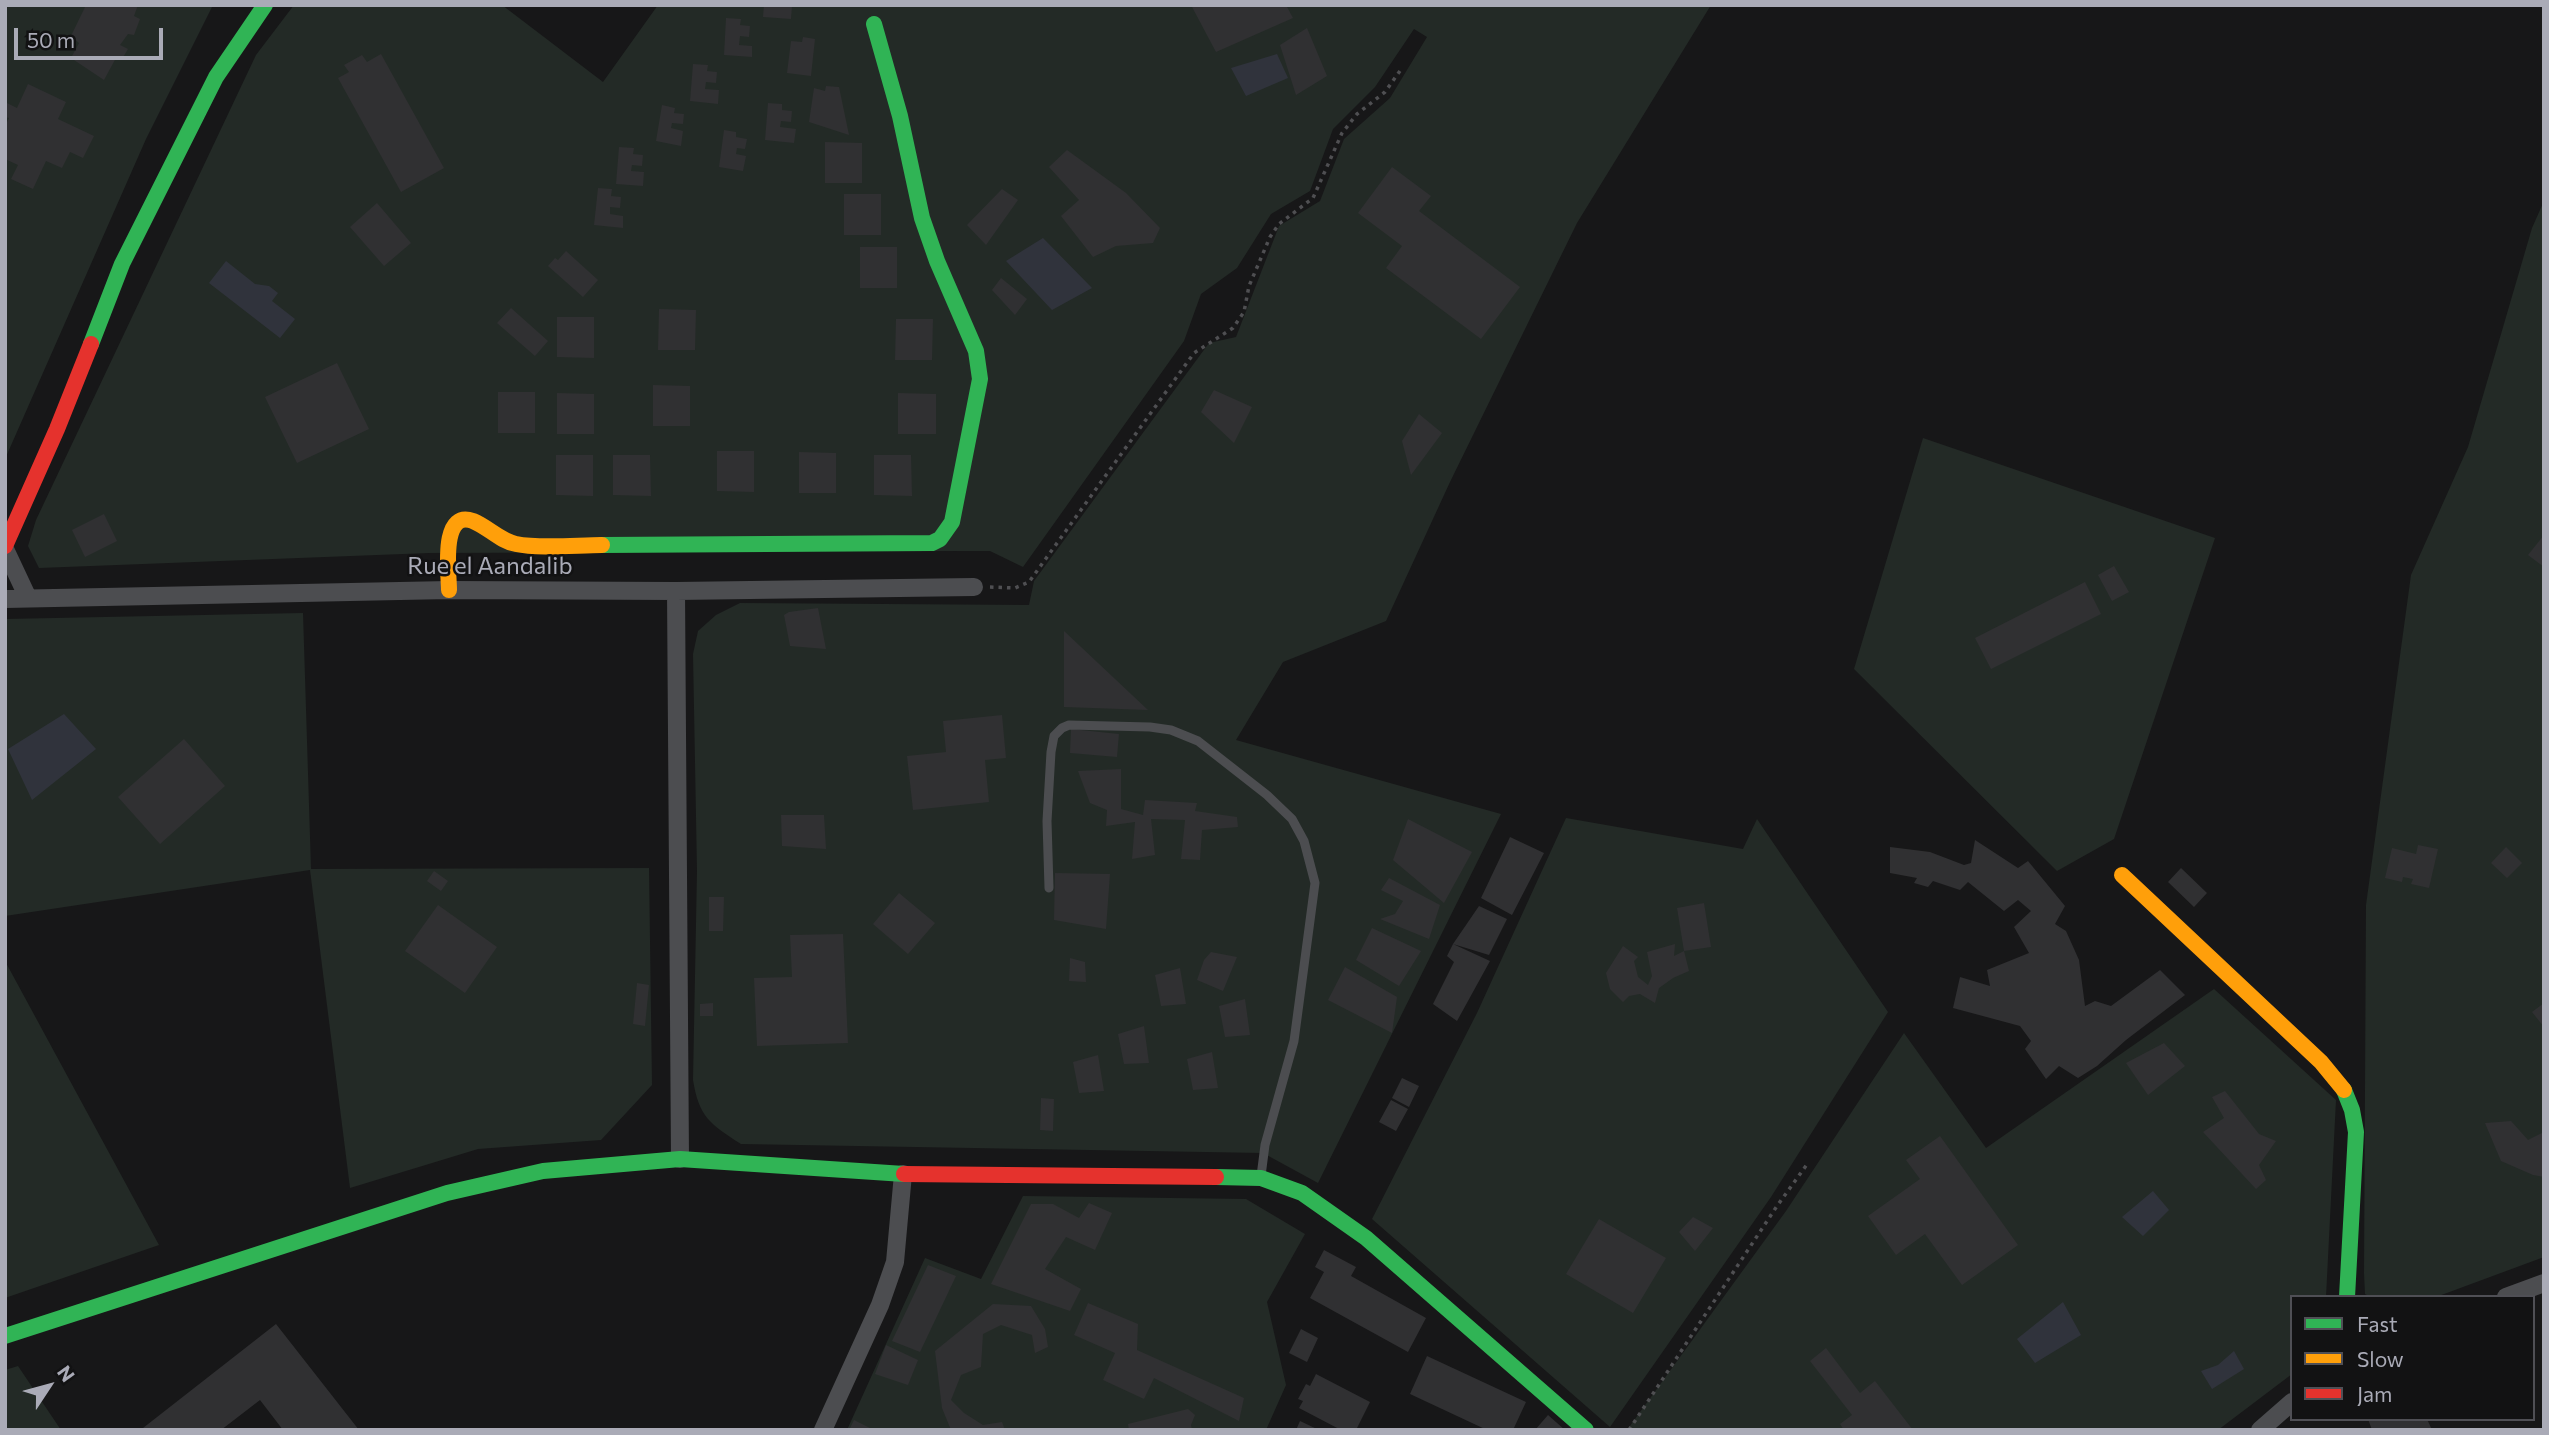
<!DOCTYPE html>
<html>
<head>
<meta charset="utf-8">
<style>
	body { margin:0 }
	#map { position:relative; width:2549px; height:1435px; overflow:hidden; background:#171718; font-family:Commissioner,sans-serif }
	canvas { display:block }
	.frame { position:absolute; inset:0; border:7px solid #aaabb7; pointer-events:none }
	.legend { position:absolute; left:2290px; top:1295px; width:245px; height:126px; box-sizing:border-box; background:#121213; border:2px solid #4f4f55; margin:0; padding:9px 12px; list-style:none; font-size:21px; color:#aaabb7 }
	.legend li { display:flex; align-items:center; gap:14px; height:35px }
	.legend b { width:35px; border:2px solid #4f4f55 }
	.north { position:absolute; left:14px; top:1351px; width:70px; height:70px; -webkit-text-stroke:5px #121213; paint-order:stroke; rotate:54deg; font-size:19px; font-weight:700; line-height:28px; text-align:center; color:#aaabb7 }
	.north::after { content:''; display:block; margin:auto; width:24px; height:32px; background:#aaabb7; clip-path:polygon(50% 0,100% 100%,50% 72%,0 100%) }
	.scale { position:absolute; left:14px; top:28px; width:149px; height:32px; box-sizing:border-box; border:4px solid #aaabb7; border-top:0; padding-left:9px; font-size:21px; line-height:24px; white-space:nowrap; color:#aaabb7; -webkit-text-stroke:5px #121213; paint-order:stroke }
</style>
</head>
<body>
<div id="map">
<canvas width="2549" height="1435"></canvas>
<div class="frame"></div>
<ul class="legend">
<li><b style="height:9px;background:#30b455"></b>Fast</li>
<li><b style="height:9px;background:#ff9f0a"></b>Slow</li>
<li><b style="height:9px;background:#e5322d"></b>Jam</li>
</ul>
<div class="north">N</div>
<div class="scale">50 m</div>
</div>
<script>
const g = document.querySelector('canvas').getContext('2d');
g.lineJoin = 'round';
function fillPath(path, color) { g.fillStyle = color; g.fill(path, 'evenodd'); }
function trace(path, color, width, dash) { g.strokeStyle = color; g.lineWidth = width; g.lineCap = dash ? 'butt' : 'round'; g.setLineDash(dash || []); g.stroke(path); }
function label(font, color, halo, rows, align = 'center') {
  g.font = font + ' Commissioner,sans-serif'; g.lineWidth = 5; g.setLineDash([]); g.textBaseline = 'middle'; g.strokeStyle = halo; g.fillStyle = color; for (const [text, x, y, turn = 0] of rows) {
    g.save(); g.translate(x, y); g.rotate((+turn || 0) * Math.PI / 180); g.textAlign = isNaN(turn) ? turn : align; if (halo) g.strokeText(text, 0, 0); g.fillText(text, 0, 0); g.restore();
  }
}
fillPath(new Path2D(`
	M5,5H213L146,139L5,459Z
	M294,5H502L603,82L658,5H1711L1577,223L1450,482L1386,621L1283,662L1236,740L1501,814L1318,1183L1263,1153L741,1144C710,1124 699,1117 693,1080L697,871L693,654L698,631L716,615L740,603L1029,605L1034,581L1209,343L1236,337L1279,226L1320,201L1344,139L1390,98L1427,37L1414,29L1375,87L1333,129L1310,191L1271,214L1237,268L1201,294L1184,341L1023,567L990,551H958L429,553L39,568L28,546L36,520L256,55Z
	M2544,201V1257L2436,1297H2370L2365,1294L2364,1273L2366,905L2411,575L2468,447L2532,228Z
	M1923,438L2215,538L2114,839L2057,871L1854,669Z
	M303,613L311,869L649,868L652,1085L601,1140L478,1149L350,1188L310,870L5,916V619Z
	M1566,818L1743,849L1757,819L1888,1012L1771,1197L1610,1427L1372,1219L1477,1013Z
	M5,961L159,1245L5,1298Z
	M2214,989L2336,1100L2326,1297H2292V1374L2218,1430H1627L1786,1211L1904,1033L1986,1148Z
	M1023,1196L1246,1199L1305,1234L1267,1302L1286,1385L1266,1430H847L925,1258L981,1279Z
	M18,1366L61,1430H5V1370Z`), '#232a26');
fillPath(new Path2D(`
	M1277,54L1288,78L1246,96L1231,68Z
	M1043,238L1092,288L1052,310L1006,261Z
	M226,261L255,284L269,286L278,293L272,301L295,319L280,338L209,283Z
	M64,714L96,749L32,800L8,749Z
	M2153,1191L2169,1210L2143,1236L2122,1217Z
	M2063,1302L2081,1335L2035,1363L2017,1339Z
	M2234,1351L2244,1369L2212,1389L2201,1371L2218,1365Z`), '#30333c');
fillPath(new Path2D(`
	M86,5H138L134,16L140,19L134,35L128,34L120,45L128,49L122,59L117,56L104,80L71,58L79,43L71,36Z
	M764,5L792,6L791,19L763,17Z
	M1191,5H1286L1293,18L1216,52Z
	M726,18L741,19L740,25L750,26L749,37L740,36L739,45L752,46V57L724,55Z
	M1307,28L1327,76L1296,95L1280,45Z
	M803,37L815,39L811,76L787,73L791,41L802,42Z
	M381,54L444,168L401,192L338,78L349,72L344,65L362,55L367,62Z
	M693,64L708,65L707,71L717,72L716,83L706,82L705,89L719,90L718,104L690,101Z
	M28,84L66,102L58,119L94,136L83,158L70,152L62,168L46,161L33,189L11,179L18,165L5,159V126L9,118L5,117V107L7,103L17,108Z
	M826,86L839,87L849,135L809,122L814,88L825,91Z
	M768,103L782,104V110L792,111L791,122L781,121L780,127L796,129L794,143L765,140Z
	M662,105L675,108L674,113L684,114L683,124L672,123L671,128L683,131L681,146L656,141Z
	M724,130L736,132V137L747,139L745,149L737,148L736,154L746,156L743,171L719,167Z
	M825,142L862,143V183H825Z
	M619,147L634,148L633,154L643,155L642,166L632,165L631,171L644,172L643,186L616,184Z
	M1067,150L1126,193L1160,228L1153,243L1116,246L1093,257L1061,216L1079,200L1049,167Z
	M1392,167L1431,196L1419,211L1520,287L1481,339L1386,268L1402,246L1358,213Z
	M598,188L612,189L611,196L621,197L620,208L610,207V214L623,216V228L594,225Z
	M1002,189L1018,200L986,245L967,225Z
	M844,194H881V235H844Z
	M377,203L411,243L384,266L350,227Z
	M860,247H897V288H860Z
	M566,251L598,280L583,297L548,266L555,258L558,260Z
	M1001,278L1027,299L1015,315L992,290Z
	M511,308L548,341L535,356L497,323Z
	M659,309L696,310L695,350H658Z
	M557,317H594V358L557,357Z
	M896,319H933L932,360H895Z
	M337,363L369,429L297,463L265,397Z
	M653,385L690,386V426H653Z
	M1214,390L1252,407L1234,443L1201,412Z
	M498,392H535V433H498Z
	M557,393L594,394V434H557Z
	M898,393L936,394V434H898Z
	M1419,414L1442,433L1411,475L1402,441Z
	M717,451H754V492L717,491Z
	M799,452L836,453V493H799Z
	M556,455H593V496L556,495Z
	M613,455H650L651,496L613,495Z
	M874,455H911L912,496L874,495Z
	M104,514L117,541L85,557L72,530Z
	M2544,535V567L2528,555Z
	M2114,566L2129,592L2112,601L2098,575Z
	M2085,582L2101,614L1991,669L1975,638Z
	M818,608L826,649L790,646L784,615L789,612Z
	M1064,631L1148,710L1064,707Z
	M1002,715L1006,758L985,760L989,802L913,810L907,756L946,752L943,721Z
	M1071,729L1119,734L1117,757L1070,753Z
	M184,739L225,786L160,844L118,797Z
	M1121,769V809L1143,815L1145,800L1197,803L1195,811L1237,817L1238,827L1202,830L1200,860L1181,859L1185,820L1151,819L1155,855L1132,859L1135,822L1106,826L1107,810L1090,803L1078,771Z
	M781,815H824L826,849L782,846Z
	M1408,819L1472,852L1444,903L1393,860Z
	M1510,837L1544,853L1512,915L1481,898Z
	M1975,840L2018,868L2028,861L2065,906L2055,924L2066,931L2079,960L2085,1006L2095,1001L2111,1006L2160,970L2185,995L2126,1040L2097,1066L2078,1078L2059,1066L2046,1079L2025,1049L2031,1041L2020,1026L1953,1008L1960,977L1990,986L1987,970L2029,953L2014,927L2031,911L2018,900L2004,911L1968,882L1960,890L1933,881L1928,887L1914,883L1917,878L1890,873V847L1930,852L1964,865L1971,863Z
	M2418,845L2438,849L2429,888L2411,884L2413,879L2403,877L2402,882L2385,878L2392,848L2416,854Z
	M2506,847L2522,863L2507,878L2491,863Z
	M2181,868L2207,893L2194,907L2168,882Z
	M434,871L448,881L441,891L427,881Z
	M1055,873L1110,874L1106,929L1054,920Z
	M1389,878L1440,905L1429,939L1380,919L1395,914L1403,901L1381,890Z
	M899,893L935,923L908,954L873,924Z
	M709,897H724L723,931H709Z
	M1704,903L1711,947L1684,951L1677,908Z
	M438,905L497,947L465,993L405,951Z
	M1479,906L1507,919L1489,955L1453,944Z
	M1372,928L1421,951L1399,986L1356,960Z
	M843,934L848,1043L757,1046L754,978L792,977L790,935Z
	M1453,944L1490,961L1457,1021L1433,1004L1454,962L1447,956Z
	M1675,944L1674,956L1684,951L1689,971L1673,978L1659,988L1655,1003L1640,994L1629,996L1623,1002L1610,989L1606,973L1623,946L1638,957L1634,961L1638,977L1648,985L1652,976L1647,952Z
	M1211,952L1237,957L1223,991L1197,980L1204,960Z
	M1070,958L1085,962L1086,982L1069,981Z
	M1345,967L1397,997L1392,1033L1328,1000Z
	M1180,968L1186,1004L1161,1006L1155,975Z
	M637,983L649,985L645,1026L633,1024Z
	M1245,999L1250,1035L1225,1037L1219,1006Z
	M713,1003V1016H700V1004Z
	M2544,1003V1027L2532,1012Z
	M1144,1026L1149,1063L1124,1064L1118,1034Z
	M2164,1043L2185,1066L2148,1095L2126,1063Z
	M1212,1052L1218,1088L1193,1090L1187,1059Z
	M1098,1055L1104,1091L1079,1093L1073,1062Z
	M1402,1078L1419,1086L1409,1107L1392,1098Z
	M2225,1091L2259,1134L2276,1141L2259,1165L2266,1180L2256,1189L2203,1132L2224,1118L2212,1097Z
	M1041,1098L1054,1099L1053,1131L1040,1130Z
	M1391,1100L1408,1109L1396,1131L1379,1122Z
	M2511,1121L2528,1140L2544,1132V1177L2533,1175L2501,1161L2485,1123Z
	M1940,1136L2018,1245L1962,1285L1925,1234L1896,1255L1868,1216L1920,1179L1906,1160Z
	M1089,1203L1112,1213L1095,1250L1066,1237L1045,1269L1081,1289L1070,1311L991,1284L1031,1204H1053L1079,1218Z
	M1693,1217L1713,1228L1695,1251L1679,1232Z
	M1599,1219L1666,1258L1633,1313L1566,1274Z
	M1324,1250L1356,1267L1351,1276L1426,1318L1408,1352L1310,1298L1324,1272L1315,1267Z
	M928,1265L956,1276L920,1352L892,1341Z
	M1088,1303L1138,1324L1137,1350L1244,1398L1239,1421L1154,1378L1144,1399L1103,1380L1115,1353L1074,1335Z
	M993,1304L1031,1306L1045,1329L1048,1347L1035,1353L1032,1335L1001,1325L983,1334L981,1367L961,1375L951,1400L964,1413L983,1425L1002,1422L1005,1430H951L942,1408L935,1351Z
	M276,1324L359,1430H283L260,1400L221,1430H145L143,1428Z
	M1301,1329L1318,1338L1307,1362L1289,1353Z
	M886,1345L918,1360L908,1385L875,1374Z
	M1826,1348L1860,1393L1875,1381L1913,1430H1844L1840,1424L1852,1415L1810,1361Z
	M1427,1356L1526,1402L1513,1430H1487L1410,1394Z
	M1316,1374L1370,1402L1356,1430H1341L1299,1408L1303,1401L1298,1399L1306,1384L1310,1386Z
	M1188,1409L1195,1415L1191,1425L1192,1430H1129L1128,1424Z
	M1548,1415L1565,1430H1535Z
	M2368,1419H2427L2432,1430H2372Z
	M854,1420L874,1430H849Z
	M1300,1421L1319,1430H1296Z`), '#303032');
trace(new Path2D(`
	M990,587L1015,588L1029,582L1194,353L1233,328L1244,312L1249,286L1270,237L1279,224L1313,198L1342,133L1357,114L1385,92L1402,68
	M1629,1430L1777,1206L1808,1163`), '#4f4f52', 3.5, [3.5, 5]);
trace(new Path2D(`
	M1049,888L1047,821L1051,752L1054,736L1062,728L1069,725L1150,727L1171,730L1198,741L1267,795L1292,819L1304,841L1315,883L1304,966L1294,1041L1265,1145L1261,1176`), '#4c4d50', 9);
trace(new Path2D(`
	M5,549L28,598
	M676,591L680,1159
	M5,599L449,590L676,591L974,587
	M2506,1297L2544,1283
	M823,1430L880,1305L895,1262L903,1174
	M2260,1430L2292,1402`), '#4c4d50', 18);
trace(new Path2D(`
	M91,344L122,264L216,77L265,5
	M602,545L932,543L940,539L952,522L980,379L976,351L937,261L922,218L900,116L874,24
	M2344,1090L2352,1110L2356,1132L2347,1297
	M1216,1177L1261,1178L1302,1193L1366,1238L1586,1430
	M5,1336L447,1193L543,1171L680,1159L904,1174`), '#30b455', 16);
trace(new Path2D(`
	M449,590C449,574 440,509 473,521C488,527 500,541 516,544C539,549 578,545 602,545
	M2122,875L2321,1062L2344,1090`), '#ff9f0a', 16);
trace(new Path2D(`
	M5,546L57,429L91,344
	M904,1174L1216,1177`), '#e5322d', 16);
label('24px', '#aaabb7', '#121213', [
	["Rue el Aandalib",490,566]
]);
</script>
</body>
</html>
